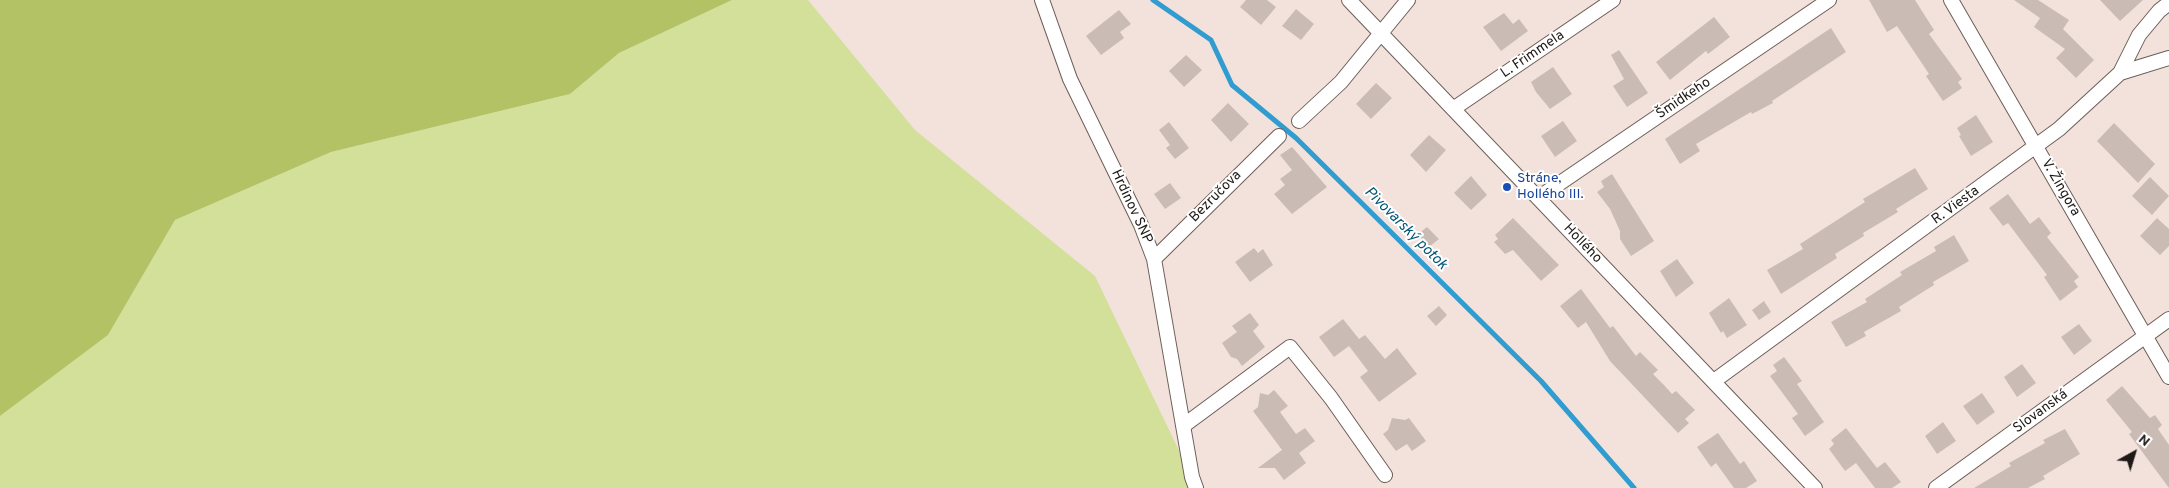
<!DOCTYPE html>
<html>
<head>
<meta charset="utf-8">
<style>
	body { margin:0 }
	#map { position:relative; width:2169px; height:488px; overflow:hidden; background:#f2e2db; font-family:Overpass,sans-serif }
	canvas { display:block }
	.north { position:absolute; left:2109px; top:428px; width:50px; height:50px; -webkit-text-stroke:4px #fff; paint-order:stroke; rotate:39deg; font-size:14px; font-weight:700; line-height:20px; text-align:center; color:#1e1916 }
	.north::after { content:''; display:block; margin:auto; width:18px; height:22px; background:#1e1916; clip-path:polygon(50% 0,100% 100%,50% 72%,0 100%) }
</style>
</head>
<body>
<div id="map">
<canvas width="2169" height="488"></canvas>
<div class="north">N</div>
</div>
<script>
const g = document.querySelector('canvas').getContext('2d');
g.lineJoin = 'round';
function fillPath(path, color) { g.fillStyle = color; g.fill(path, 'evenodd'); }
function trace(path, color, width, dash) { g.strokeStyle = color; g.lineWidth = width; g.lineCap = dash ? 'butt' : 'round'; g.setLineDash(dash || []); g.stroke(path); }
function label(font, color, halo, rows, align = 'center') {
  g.font = font + ' Overpass,sans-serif'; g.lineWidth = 4; g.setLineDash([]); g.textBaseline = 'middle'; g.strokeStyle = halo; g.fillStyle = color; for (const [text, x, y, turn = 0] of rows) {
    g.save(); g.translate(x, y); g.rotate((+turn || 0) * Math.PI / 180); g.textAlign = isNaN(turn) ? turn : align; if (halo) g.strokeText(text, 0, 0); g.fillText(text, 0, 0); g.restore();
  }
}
fillPath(new Path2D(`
	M732,0H808L915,130L1095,276L1197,488H0V416L108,335L175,220L331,152L570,94L619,53Z`), '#d2e09a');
fillPath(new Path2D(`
	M0,0H732L619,53L570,94L331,152L175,220L108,335L0,416Z`), '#b2c264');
trace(new Path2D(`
	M1153,0L1211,40L1232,85L1296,138L1541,381L1634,488`), '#319cd0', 5);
fillPath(new Path2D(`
	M1246,0H1267L1276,7L1261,25L1240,7Z
	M1869,0H1915L1934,30L1929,34L1962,79L1958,82L1962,88L1943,101L1926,76L1929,74L1897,26L1887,32Z
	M2014,0H2038L2069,20L2063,29L2094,60L2076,78L2056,58L2065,49L2034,27L2040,18Z
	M2100,0H2143L2120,21Z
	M1296,9L1314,24L1301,40L1282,26Z
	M1119,10L1131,24L1120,32L1124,38L1101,55L1086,36Z
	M1504,13L1513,24L1519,19L1528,31L1501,51L1483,27Z
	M1714,17L1730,37L1708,54L1706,51L1670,80L1656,62Z
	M1831,28L1846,52L1772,101L1773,103L1752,114L1751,112L1696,144L1700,151L1680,164L1665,139Z
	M1619,50L1648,93L1627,107L1613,86L1624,79L1611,55Z
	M1186,55L1202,70L1184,87L1169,71Z
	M1553,67L1572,94L1550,109L1536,92L1531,82Z
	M1376,83L1392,98L1371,119L1356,104Z
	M1228,103L1249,124L1231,142L1211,120Z
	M1976,115L1993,142L1971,156L1959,136L1961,135L1957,128Z
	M1563,121L1577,141L1555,157L1541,136Z
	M1169,122L1189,148L1175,159L1166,148L1170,145L1159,130Z
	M2114,123L2155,164L2138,183L2097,141Z
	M1429,135L1446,150L1426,172L1410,155Z
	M1292,147L1327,187L1292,214L1274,194L1285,185L1280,179L1292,170L1280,155Z
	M1915,168L1928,189L1896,209L1898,212L1863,233L1864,236L1835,254L1837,258L1781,294L1767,270L1803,249L1800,244L1865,202L1863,199Z
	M1612,174L1654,241L1631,256L1620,239V231L1610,209L1597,192L1604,187L1601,181Z
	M1471,176L1487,195L1471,210L1454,193Z
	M2150,177L2169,196L2152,215L2132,196Z
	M1170,183L1181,198L1165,209L1154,194Z
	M2008,194L2030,224L2039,217L2051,233L2047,237L2079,277L2074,281L2078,287L2060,301L2044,277L2047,275L2008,223L2003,226L1989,208Z
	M1513,218L1559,265L1541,281L1513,250L1505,254L1494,242L1498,239L1495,235Z
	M2157,218L2169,229V246L2160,255L2140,236Z
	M1427,227L1439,239L1429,247L1417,235Z
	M1954,235L1969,261L1933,282L1934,285L1899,307L1901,311L1864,332L1866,336L1846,347L1831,322L1867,302L1865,299L1902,275L1900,272L1936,251L1934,247Z
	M1254,248L1258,253L1263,249L1273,265L1250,282L1235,262Z
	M1677,259L1694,283L1676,297L1660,271Z
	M1581,289L1610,328L1613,326L1636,356L1640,352L1658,370L1653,374L1664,385L1672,394L1676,391L1695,410L1685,419L1689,423L1678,433L1610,361L1586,322L1578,328L1560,306Z
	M1729,298L1747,325L1727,338L1723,331L1721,333L1709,313Z
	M1764,301L1771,312L1759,320L1752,310Z
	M1439,306L1447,315L1436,326L1427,316Z
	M1250,313L1259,325L1253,331L1265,347L1242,366L1237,359L1231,357L1222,343L1237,332L1232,326Z
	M1343,319L1359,339L1350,345L1365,335L1385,359L1397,348L1417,374L1379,402L1360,377L1368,371L1349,346L1334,357L1319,337Z
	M2079,324L2092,341L2074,355L2061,337Z
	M1784,357L1802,381L1797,384L1824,422L1805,436L1792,418L1798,414L1770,376L1777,371L1773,365Z
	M2022,364L2036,383L2017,397L2004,377Z
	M2122,386L2150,418L2155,415L2162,425L2158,429L2169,445V488L2129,434L2132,432L2106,400Z
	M1274,390L1288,406L1280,412L1296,434L1305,428L1315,441L1299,453L1306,463L1284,480L1275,468H1258L1282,450L1253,411L1258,407L1260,393L1268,395Z
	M1982,393L1995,412L1977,425L1963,406Z
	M1392,418L1405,420L1409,418L1426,441L1412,451L1407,444L1396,451L1383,434L1388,430Z
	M1943,422L1956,441L1937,454L1925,436Z
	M1846,428L1877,468L1885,462L1901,482L1892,488H1875L1856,463L1845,471L1829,449L1834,444L1831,440Z
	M2065,429L2080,454L2043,476L2045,479L2028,488H1974L2011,466L2009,463L2045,443L2043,440Z
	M1718,433L1740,464L1744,461L1757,481L1746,488H1734L1716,463L1711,467L1697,447Z`), '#cabcb5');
const street = new Path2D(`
	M1042,0L1070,79L1141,225L1154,259L1192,477L1196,488
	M1349,0L1815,488
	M1951,0L2169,377
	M2120,73L2169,58
	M1453,109L1613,0
	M1299,121L1341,82L1408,0
	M1538,198L1829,0
	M1154,259L1279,136
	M1714,381L2059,129L2120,73L2139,35L2159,11L2169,3
	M1183,426L1290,347L1331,398L1385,475
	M1936,488L2169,319`);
trace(street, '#6b5e58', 16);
trace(street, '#fff', 14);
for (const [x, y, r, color] of [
	[1507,187,5,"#1a4fb4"]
]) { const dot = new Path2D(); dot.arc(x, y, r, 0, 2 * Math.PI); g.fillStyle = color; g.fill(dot); trace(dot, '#fff', 2); }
label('14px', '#1e1916', '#fff', [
	["L. Frimmela",1533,55,-34],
	["Šmidkeho",1684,99,-34],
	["V. Žingora",2060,188,60],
	["Bezručova",1216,197,-45],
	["R. Viesta",1956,206,-36],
	["Hrdinov SNP",1131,207,65],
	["Hollého",1582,244,46],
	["Slovanská",2041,412,-36]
]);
label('14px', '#164399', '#fff', [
	["Stráne,",1517,179],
	["Hollého III.",1517,195]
], 'left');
label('italic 15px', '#005679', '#fff', [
	["Pivovarský potok",1405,229,45]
]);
</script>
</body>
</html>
